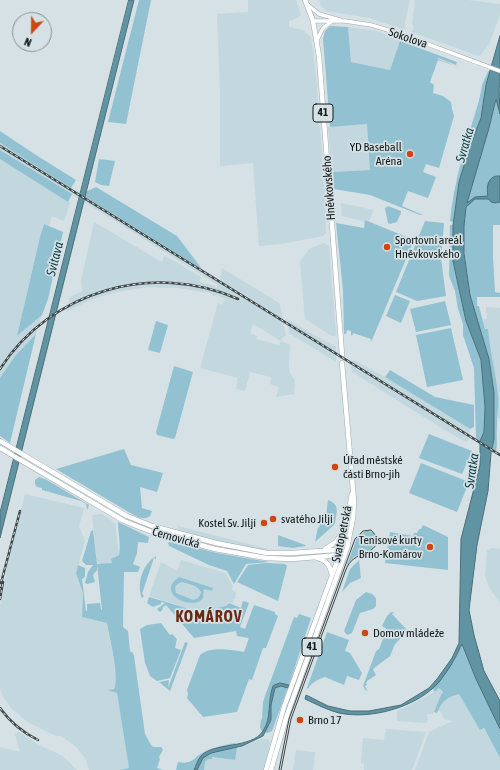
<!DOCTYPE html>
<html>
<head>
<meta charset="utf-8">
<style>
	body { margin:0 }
	#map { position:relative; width:500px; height:770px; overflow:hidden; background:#d5e1e5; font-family:"Asap Condensed",sans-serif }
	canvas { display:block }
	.north { position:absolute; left:12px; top:12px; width:40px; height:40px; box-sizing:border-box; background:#d5e1e5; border:1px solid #879193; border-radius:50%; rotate:202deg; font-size:11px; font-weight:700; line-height:16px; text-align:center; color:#131819 }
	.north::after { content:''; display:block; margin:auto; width:14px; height:18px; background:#ce4712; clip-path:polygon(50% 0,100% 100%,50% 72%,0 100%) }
</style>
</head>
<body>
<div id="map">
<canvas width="500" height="770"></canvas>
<div class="north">N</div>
</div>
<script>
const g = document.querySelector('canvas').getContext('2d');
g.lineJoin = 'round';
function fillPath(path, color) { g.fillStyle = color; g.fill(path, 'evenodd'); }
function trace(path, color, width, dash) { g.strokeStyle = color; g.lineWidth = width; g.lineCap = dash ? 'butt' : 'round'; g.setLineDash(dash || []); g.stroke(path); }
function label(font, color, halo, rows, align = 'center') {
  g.font = font + ' "Asap Condensed",sans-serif'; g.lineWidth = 3.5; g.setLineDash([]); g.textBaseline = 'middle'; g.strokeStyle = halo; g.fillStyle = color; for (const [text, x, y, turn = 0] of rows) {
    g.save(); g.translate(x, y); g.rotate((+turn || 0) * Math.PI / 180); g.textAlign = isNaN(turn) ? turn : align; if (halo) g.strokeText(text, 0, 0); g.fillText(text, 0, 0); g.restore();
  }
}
fillPath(new Path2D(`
	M248,0H296L301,15L296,19L289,21V27L303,30L311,37L316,76L325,199L326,233L323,236L281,244L259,246L253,163L220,166V91L217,14L248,12Z
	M319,0H410L405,22V28L403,29L369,18L326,11L320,4Z
	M414,0H468L500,4V14L489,45L488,44L481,55L479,56L411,32L413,30L414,26L412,24L415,1Z
	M348,27L376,31L393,37L400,41L390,70L351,62Z
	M367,124L371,170L332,172L328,127Z
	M0,143L220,280L222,268L279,303L281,309L286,336L283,337L281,341L290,345L289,365L290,373L295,381L294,394L276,397L279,387L270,384L271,377L250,372L245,391L236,389L238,378L200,368L218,303L222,305L225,299L217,295L214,296L210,293L178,288L147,287L116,292L90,300L66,312L70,297L82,291L81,281L94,222L162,262L164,256L167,257L201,277L200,282L215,286L216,289L218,285L7,154L0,150ZM253,324L281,341L279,345L256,339L257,336L250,334Z
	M0,159L70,203L64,221L52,216L49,226L44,224L40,237L17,336L42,315L36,334L15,356L0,378Z
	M341,203L374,210L369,221L365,220V222L342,216Z
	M324,243L329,246L336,335L335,336H332L305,319L300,262L309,249Z
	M486,307L500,308V418H498V397L492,353L487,329H485L483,320L487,318V313H486Z
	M287,319L336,347V362L289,333Z
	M354,360L385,377L470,429L469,439L466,442L443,429L352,372L351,363Z
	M25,494L84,508L79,526L85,541L76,573L83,593L82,617L107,623L113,657L116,682L115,687L110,690L117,692L129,768L120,770H89L85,758L76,747L62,736H56L29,723L12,709L4,698L0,690V605L4,590L7,565Z
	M102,514L116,524V532L119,555L111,559L112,563L99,565V563H97L92,515Z
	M178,526L268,549L267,551L219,542L177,531Z
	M492,548L500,549V603L489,587L485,576L487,551L489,549Z
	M181,560L225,573L233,586L232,590L236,593L235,596L236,598L234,599L233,603L228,602L226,606L192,613L186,608L149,596L161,562L177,571Z
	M439,688L443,692L433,714H427L428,720L427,722L425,723L397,721V711L429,695Z
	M459,694L480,729L483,728L485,731L500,758V770H415L429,732L453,721L444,719L441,712L438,710L442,703L447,698Z
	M386,729L426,732L412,770H364V764L361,763L363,738L384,740Z
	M19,732L39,745L63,756L77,770H0V747L20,752L15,734Z
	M261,739H268L270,742L264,770H204L205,762L208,759L212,757L235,760L237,749Z
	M296,750L315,752L313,770H293Z`), '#c2d7de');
fillPath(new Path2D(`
	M139,0H151L126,124L108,122Z
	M330,26L348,27L351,62L390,70L400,41L457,62L456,65L438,58V59L459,67L438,60L430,82L434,85L433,93L443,96L451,102L452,109L454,116L439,168L426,164L423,172L436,177L428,198L408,191L402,206L423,215H420L370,195L334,189L332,172L370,170L367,124L330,127L323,39L325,31Z
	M488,71L490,72L481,118L470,146L459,182L453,222L450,221C453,189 462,157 471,127C475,113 480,100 482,85C483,81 487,76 488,71Z
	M500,85V225H493V257L495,292L500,293V297H477V306H479L485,329H488C490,351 496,373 498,396C499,407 497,416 497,427C496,435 498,443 496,451L491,448L494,439V393L489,359L470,295L463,241L465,212L466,203L489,128Z
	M0,131L36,155L76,180L71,188L0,143Z
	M0,150L72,194L68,202L0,159Z
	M99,159L115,161L109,186L101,185L95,182Z
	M96,187L177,236L202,269L84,196L85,192Z
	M388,206L401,211V213L397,222L390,224L388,223L385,208Z
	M365,220L414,240L372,340L370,342L371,339L353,333L352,336L351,335V331L347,330L346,334H344L343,290L336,223L364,228Z
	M425,221L444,223L441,259L446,296L417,301L396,292Z
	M44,224L63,232L48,299L42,315L17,336L40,237Z
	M450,225H453V261L466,321L481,360L485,407L484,432L480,441L476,439L474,368L463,335V324L458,309L455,291L449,276Z
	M395,295L410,301L401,323L386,316Z
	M445,301L451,325L416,332L410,309Z
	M156,321L168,325L160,353L148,350Z
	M451,328L463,380L427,387L416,335Z
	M36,334L10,443L0,436V378L15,356Z
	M174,366L193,372L175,438L173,439L157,435L156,432Z
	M390,370L435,397L474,405V427L470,429L385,377Z
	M429,434L472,451L462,474L419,458Z
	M124,449L131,465L163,473L157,492L140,487L142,508L152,511L150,516C144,521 138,517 132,514L56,469Z
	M421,463L469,482L457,512L409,493Z
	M39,477L47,480L89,505L87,510L86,504L81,501L42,490V488L37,487L35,484V480Z
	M328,500C341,505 336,513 335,524L315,542L318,527L319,528L320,523L326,516Z
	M118,522L149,537L148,543L138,542L137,553L133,564L140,567L138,572H124L123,627L128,631L130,651L133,653L134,656L145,734L151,745L153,747H161L163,750L159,757L160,759L157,768L163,770H120L129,768L128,762L117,693L107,690L114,689C120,680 109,635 107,623L82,617L83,593L76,573L78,565L85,568V577L82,579L86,611H90H87V604L100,603L101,610H102L97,564V570L93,575L95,582L87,584L85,583L88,572L93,565H86L82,561L91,531L93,530L97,564L112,563L111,559L119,555C121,544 118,533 118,522Z
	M423,525L448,537V570L385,563L390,532L413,536L414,533H417L419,529H421Z
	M366,531C371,531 375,533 376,537C379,550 361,553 354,557C351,560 348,563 346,567L357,538L360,534Z
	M278,535L305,545L306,546L293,548L278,546Z
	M170,542L184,546L185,545L217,553L269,562L246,564L234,584L227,571L209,565L169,546L168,543Z
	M156,556V559L154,558L142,594L144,596L142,598C136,583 143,564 156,556Z
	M359,560L361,578L350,583L342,592L350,569Z
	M265,563L285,564L287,566L278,601L237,582L248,565Z
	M179,577L213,588L212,591L204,589L203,598C196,609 169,600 171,587C172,582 176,580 179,577ZM182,582C189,584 199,585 201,593L198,598L193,600L176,593L175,587L179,583Z
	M366,592L372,594L376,598V606L373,609L360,613L352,633L347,635L344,631L356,600Z
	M149,597L186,608L192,613L226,606L229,603L241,608L243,601L249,603L240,627L245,629L254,605L275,612V614L278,616L266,648H263L252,680L249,679L237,712L203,717L187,698L188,694L187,690L200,655C211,646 231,650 244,652L249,638L237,636L236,631L194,638L166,605L162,608L163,609L160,612L157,609L165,603L161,602V604L153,607L147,603Z
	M391,612H394L392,614L408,631L395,644L390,656L373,669L376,675L367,681V682L366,683L367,685L365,686L367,690L366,691L363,686L376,651L379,649L387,629L382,626L387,616Z
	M299,614L311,618L291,679L272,731L268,733L262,732L260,727L261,720L262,719L263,702L265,696L294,617L297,618Z
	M161,623L170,635L172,634L177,639L175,648L181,650L170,678L157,681L150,676L145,663L140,629L147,625Z
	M327,632L349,640L345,651L350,653L362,673L359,680L347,676L344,685L325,677C317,680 312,682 308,689L307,688Z
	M185,642L188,643L170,691L159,682L169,680L168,688Z
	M462,644L476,679L500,729V758L484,728L480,730L459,694C446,698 443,700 437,713L434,712L441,695L443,692L439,688L435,692L432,688L439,681L455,659Z
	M235,743L237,749L235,760L212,757V759H208L205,762L204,770H176L178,762C194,765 193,757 204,752C214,747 225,745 235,743Z`), '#92c2d1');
const water = new Path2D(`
	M129,0H134L0,538V513Z
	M500,36V85L499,88L500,114L496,99L489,128L467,203L475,197L488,196C486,187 488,175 500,176V202L495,203L491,202L489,199H475L466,207L464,226V253L470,295L489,359L494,393V439L491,453L488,491L477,545L469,610L474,635L484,671L500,701V729L476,679L462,644C459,649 458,653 455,658C451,666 445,674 440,681C418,707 371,720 339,713C327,710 316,704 305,699L306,695L328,706L350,711H369L401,705L429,688L437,679L452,658L459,643L461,539L480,465V441L484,432L485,407L481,360L466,321L453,261V225L459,182L470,146L481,118L486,85Z
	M280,683L289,685L288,688L281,686L275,688L271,705V720L263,736L242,746L211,753L203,758L197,770H194C196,766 198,759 201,756C213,742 252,749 263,731C272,718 267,702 273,686Z`);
fillPath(water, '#6194a3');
trace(water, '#4a6f7a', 1);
const minor = new Path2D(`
	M307,4L319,14L340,20
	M313,21H345L371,25L398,33L500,71
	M317,40L323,28L331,22`);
const major = new Path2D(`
	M305,0L313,21L319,56L342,355
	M0,441L127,516L152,526L216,543L267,553H292L336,550L343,553L344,556
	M0,448L124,521L152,532L215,549L266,558L292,559L340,555L344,553
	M325,549L336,542L343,531
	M317,558C326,560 330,565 332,575
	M266,770L284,707L338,559L343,539L352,494
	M271,770L287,715L347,548L353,518L354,501L342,363`);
trace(minor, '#9fabaf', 4.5);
trace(major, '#9fabaf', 5.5);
trace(minor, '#fff', 3.5);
trace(major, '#fff', 4.5);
trace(new Path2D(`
	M279,770L289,719L355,539L363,531L371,530L377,537C379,551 364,552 355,558C350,561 347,566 345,572L291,719L281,770`), '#404748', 1);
const rail = new Path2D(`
	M0,146L500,455
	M0,369C50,291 153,261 238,299
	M0,587L20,511
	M0,599L3,582
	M0,708C10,722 22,732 38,740`);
trace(rail, '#404748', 2.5);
trace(rail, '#d5e1e5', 1, [3]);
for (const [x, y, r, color] of [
	[410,154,4,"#ce4712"],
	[387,247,4,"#ce4712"],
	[335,467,4,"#ce4712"],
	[273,519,4,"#ce4712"],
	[264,523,4,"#ce4712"],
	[430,547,4,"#ce4712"],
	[365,633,4,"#ce4712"],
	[300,720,4,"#ce4712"]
]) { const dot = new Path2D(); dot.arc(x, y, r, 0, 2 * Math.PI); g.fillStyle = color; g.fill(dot); trace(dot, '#d5e1e5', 1.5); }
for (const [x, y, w] of [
	[323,113,20],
	[312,647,20]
]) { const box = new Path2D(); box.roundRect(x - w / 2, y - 9, w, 18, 3); g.fillStyle = '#d5e1e5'; g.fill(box); trace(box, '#131819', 1); }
label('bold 11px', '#131819', null, [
	["41",323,113],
	["41",312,647]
]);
label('12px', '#131819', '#d5e1e5', [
	["Sokolova",408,38,19],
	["Hněvkovského",329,188,-94],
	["Svatopetrská",342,534,-78],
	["Černovická",176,538,16]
]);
label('12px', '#131819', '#d5e1e5', [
	["YD Baseball",402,147,"right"],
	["Aréna",402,161,"right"],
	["Sportovní areál",395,240],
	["Hněvkovského",395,254],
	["Úřad městské",343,460],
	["části Brno-jih",343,474],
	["svatého Jiljí",281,519],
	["Kostel Sv. Jiljí",256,523,"right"],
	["Tenisové kurty",422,540,"right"],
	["Brno-Komárov",422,554,"right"],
	["Domov mládeže",373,633],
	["Brno 17",308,720]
], 'left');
label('italic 13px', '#13414d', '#d5e1e5', [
	["Svratka",465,145,-74],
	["Svitava",55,259,-76],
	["Svratka",472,471,-82]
]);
g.letterSpacing = '1px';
label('bold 16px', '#6a2812', '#d5e1e5', [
	["KOMÁROV",209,617]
]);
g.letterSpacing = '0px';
</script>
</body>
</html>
